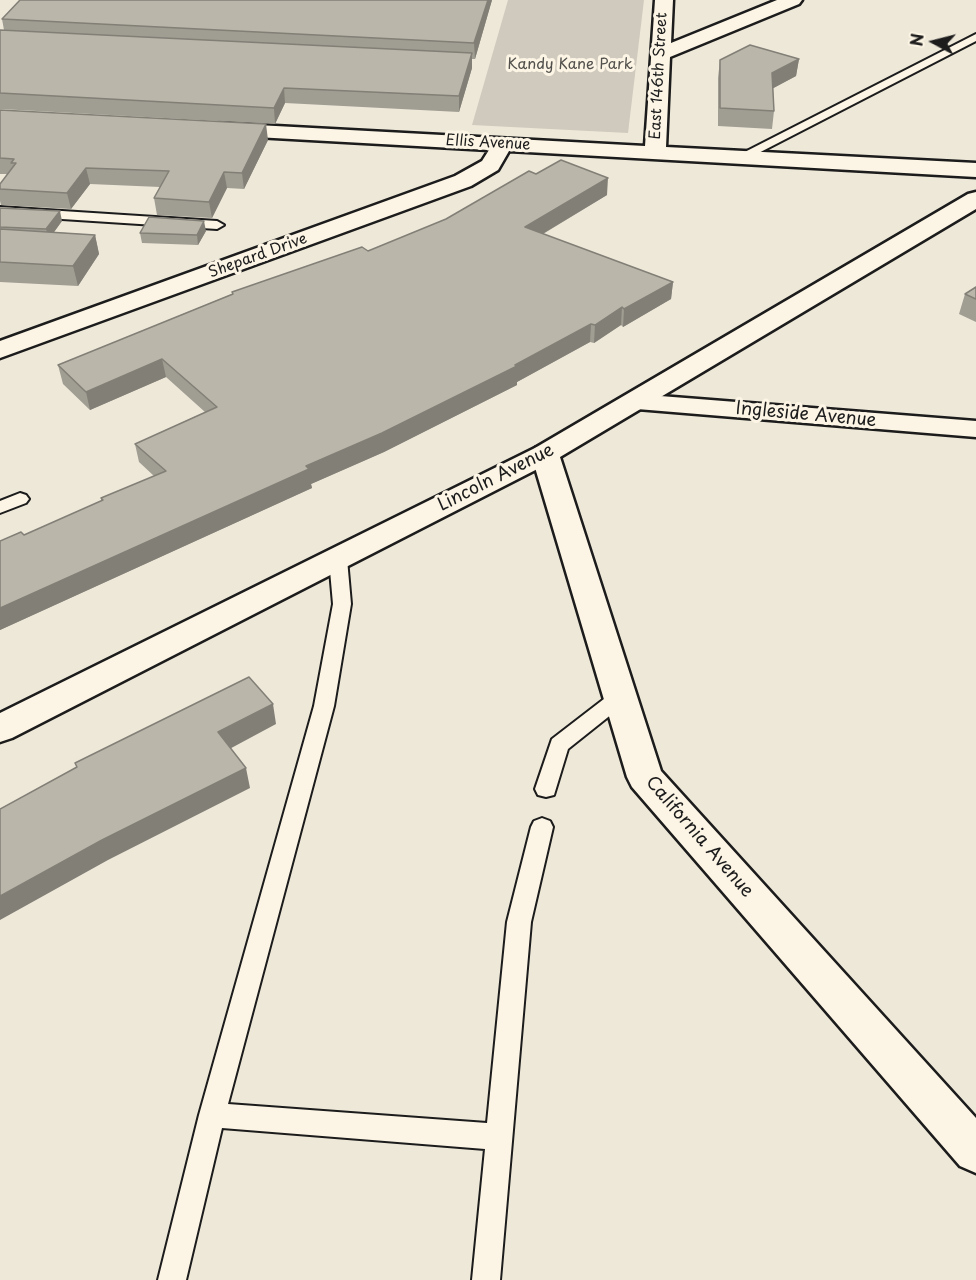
<!DOCTYPE html>
<html>
<head>
<meta charset="utf-8">
<style>
	body { margin:0 }
	#map { position:relative; width:976px; height:1280px; overflow:hidden; background:#eee8d9; font-family:"Playpen Sans",sans-serif }
	canvas { display:block }
	.north { position:absolute; left:904px; top:12px; width:60px; height:60px; -webkit-text-stroke:4px #fcf5e5; paint-order:stroke; rotate:277deg; font-size:16px; font-weight:700; line-height:24px; text-align:center; color:#1c1c1c }
	.north::after { content:''; display:block; margin:auto; width:21px; height:27px; background:#1c1c1c; clip-path:polygon(50% 0,100% 100%,50% 72%,0 100%) }
</style>
</head>
<body>
<div id="map">
<canvas width="976" height="1280"></canvas>
<div class="north">N</div>
</div>
<script>
const g = document.querySelector('canvas').getContext('2d');
g.lineJoin = 'round';
function fillPath(path, color) { g.fillStyle = color; g.fill(path, 'evenodd'); }
function trace(path, color, width, dash) { g.strokeStyle = color; g.lineWidth = width; g.lineCap = dash ? 'butt' : 'round'; g.setLineDash(dash || []); g.stroke(path); }
function label(font, color, halo, rows, align = 'center') {
  g.font = font + ' "Playpen Sans",sans-serif'; g.lineWidth = 6; g.setLineDash([]); g.textBaseline = 'middle'; g.strokeStyle = halo; g.fillStyle = color; for (const [text, x, y, turn = 0] of rows) {
    g.save(); g.translate(x, y); g.rotate((+turn || 0) * Math.PI / 180); g.textAlign = isNaN(turn) ? turn : align; if (halo) g.strokeText(text, 0, 0); g.fillText(text, 0, 0); g.restore();
  }
}
fillPath(new Path2D(`
	M508,0H644L628,133L472,125Z`), '#cfcabd');
const service = new Path2D(`
	M976,34V41L745,160L741,161L735,157Z
	M0,207L217,221L224,225L217,229L0,215Z
	M20,493L26,495L29,499L26,503L0,513V501Z
	M338,553L344,555L347,559L351,604L334,706L228,1104L487,1123L507,922L531,827L534,821L542,818L550,821L553,827L531,922L500,1280H472L485,1149L222,1128L186,1280H158L199,1115L314,706L333,604L329,559L332,555Z
	M620,690L627,692L630,697L627,702L568,749L554,795L546,797L538,795L535,789L552,739L613,692Z`);
const minor = new Path2D(`
	M655,0H673L671,43L777,0H802L799,4L670,57L666,147L976,163V177L509,151L498,170L471,186L0,358V341L455,176L482,161L489,150L220,135L213,133L210,129L213,125L220,123L645,146Z
	M635,394L976,421V437L625,408L621,402L625,396Z
	M545,445L555,448L559,454L661,771L976,1118V1173L960,1166L632,787L627,777L531,454L535,448Z`);
const tertiary = new Path2D(`
	M976,192V209L555,460L12,738L0,742V713L535,448L968,194Z`);
trace(service, '#1c1c1c', 4);
trace(minor, '#1c1c1c', 5);
trace(tertiary, '#1c1c1c', 5);
fillPath(service, '#fcf5e5');
fillPath(minor, '#fcf5e5');
fillPath(tertiary, '#fcf5e5');
fillPath(new Path2D(`
	M492,0L475,59H472V68L459,112L285,103L275,124L0,109V30H4L2,19Z
	M799,59L796,76L773,88L774,111L772,129L718,126V78L720,60Z
	M0,110L268,140L244,189L227,188L212,218L157,215L154,198L160,187L90,184L71,209L1,205L0,201V184L7,174H0Z
	M536,174L607,195L543,234L673,282L671,299L623,327L621,325L594,343L590,342L517,382V385L384,452L311,484L312,488L0,630V541L24,535L101,501V498L154,476L139,462L135,444L205,412L166,377L90,410L63,384L58,365L232,294V292L368,251L446,219Z
	M0,208L62,221L54,232L95,235L99,254L78,286L0,282Z
	M206,231L198,245L142,243L140,233Z
	M976,287V322L959,314L965,294Z`), '#a09d92');
fillPath(new Path2D(`
	M488,0H492L475,59L474,43Z
	M472,53V68L459,112V96Z
	M799,59L796,76L770,90L772,73Z
	M284,88L285,103L275,124L274,108Z
	M266,124L268,140L244,189L242,173Z
	M86,168L90,184L71,209L67,193Z
	M224,172L227,188L212,218L209,202Z
	M608,178L607,195L524,245L525,227Z
	M60,211L62,221L49,239L46,229Z
	M204,221L206,231L198,245L197,235Z
	M95,235L99,254L78,286L73,266Z
	M673,282L671,299L623,327L624,309Z
	M622,307L621,325L594,343L595,325Z
	M591,324L590,342L517,382V385L384,452L311,484L312,488L0,630V608L306,466L515,365Z
	M162,359L166,377L90,410L86,392Z
	M273,704L276,724L222,753L218,732Z
	M246,768L250,788L108,860L0,920V896L102,840Z`), '#827f77');
const building = new Path2D(`
	M20,0H488L474,43L2,19Z
	M0,30L472,53L459,96L284,88L274,108L0,93Z
	M750,45L799,59L772,73L774,111L720,108V60Z
	M0,110L266,124L242,173L224,172L209,202L154,198L169,171L86,168L67,193L0,189V184L16,163H11L14,159L0,158Z
	M561,160L608,178L525,227L673,282L624,309L622,307L595,325L591,324L515,365L517,366L382,433L306,466L309,469L0,608V541L21,532L24,535L103,500L101,498L166,471L135,444L217,407L162,359L86,392L58,365L233,294L232,292L362,247L368,251L446,219L529,171L536,174Z
	M0,208L60,211L46,229L0,227Z
	M149,217L204,221L197,235L140,233Z
	M0,229L95,235L73,266L0,262Z
	M976,287V299L965,294Z
	M249,677L273,704L218,732L246,768L102,840L0,896V809L77,767L75,763Z`);
fillPath(building, '#bab6aa');
trace(building, '#827f77', 1.5);
label('15px', '#52504c', '#fcf5e5', [
	["Kandy Kane Park",570,65]
]);
label('15px', '#1c1c1c', '#fcf5e5', [
	["East 146th Street",659,76,-87],
	["Ellis Avenue",488,143,3],
	["Shepard Drive",258,256,-20]
]);
label('18px', '#1c1c1c', '#fcf5e5', [
	["Ingleside Avenue",806,415,5],
	["Lincoln Avenue",496,478,-27],
	["California Avenue",699,837,49]
]);
</script>
</body>
</html>
